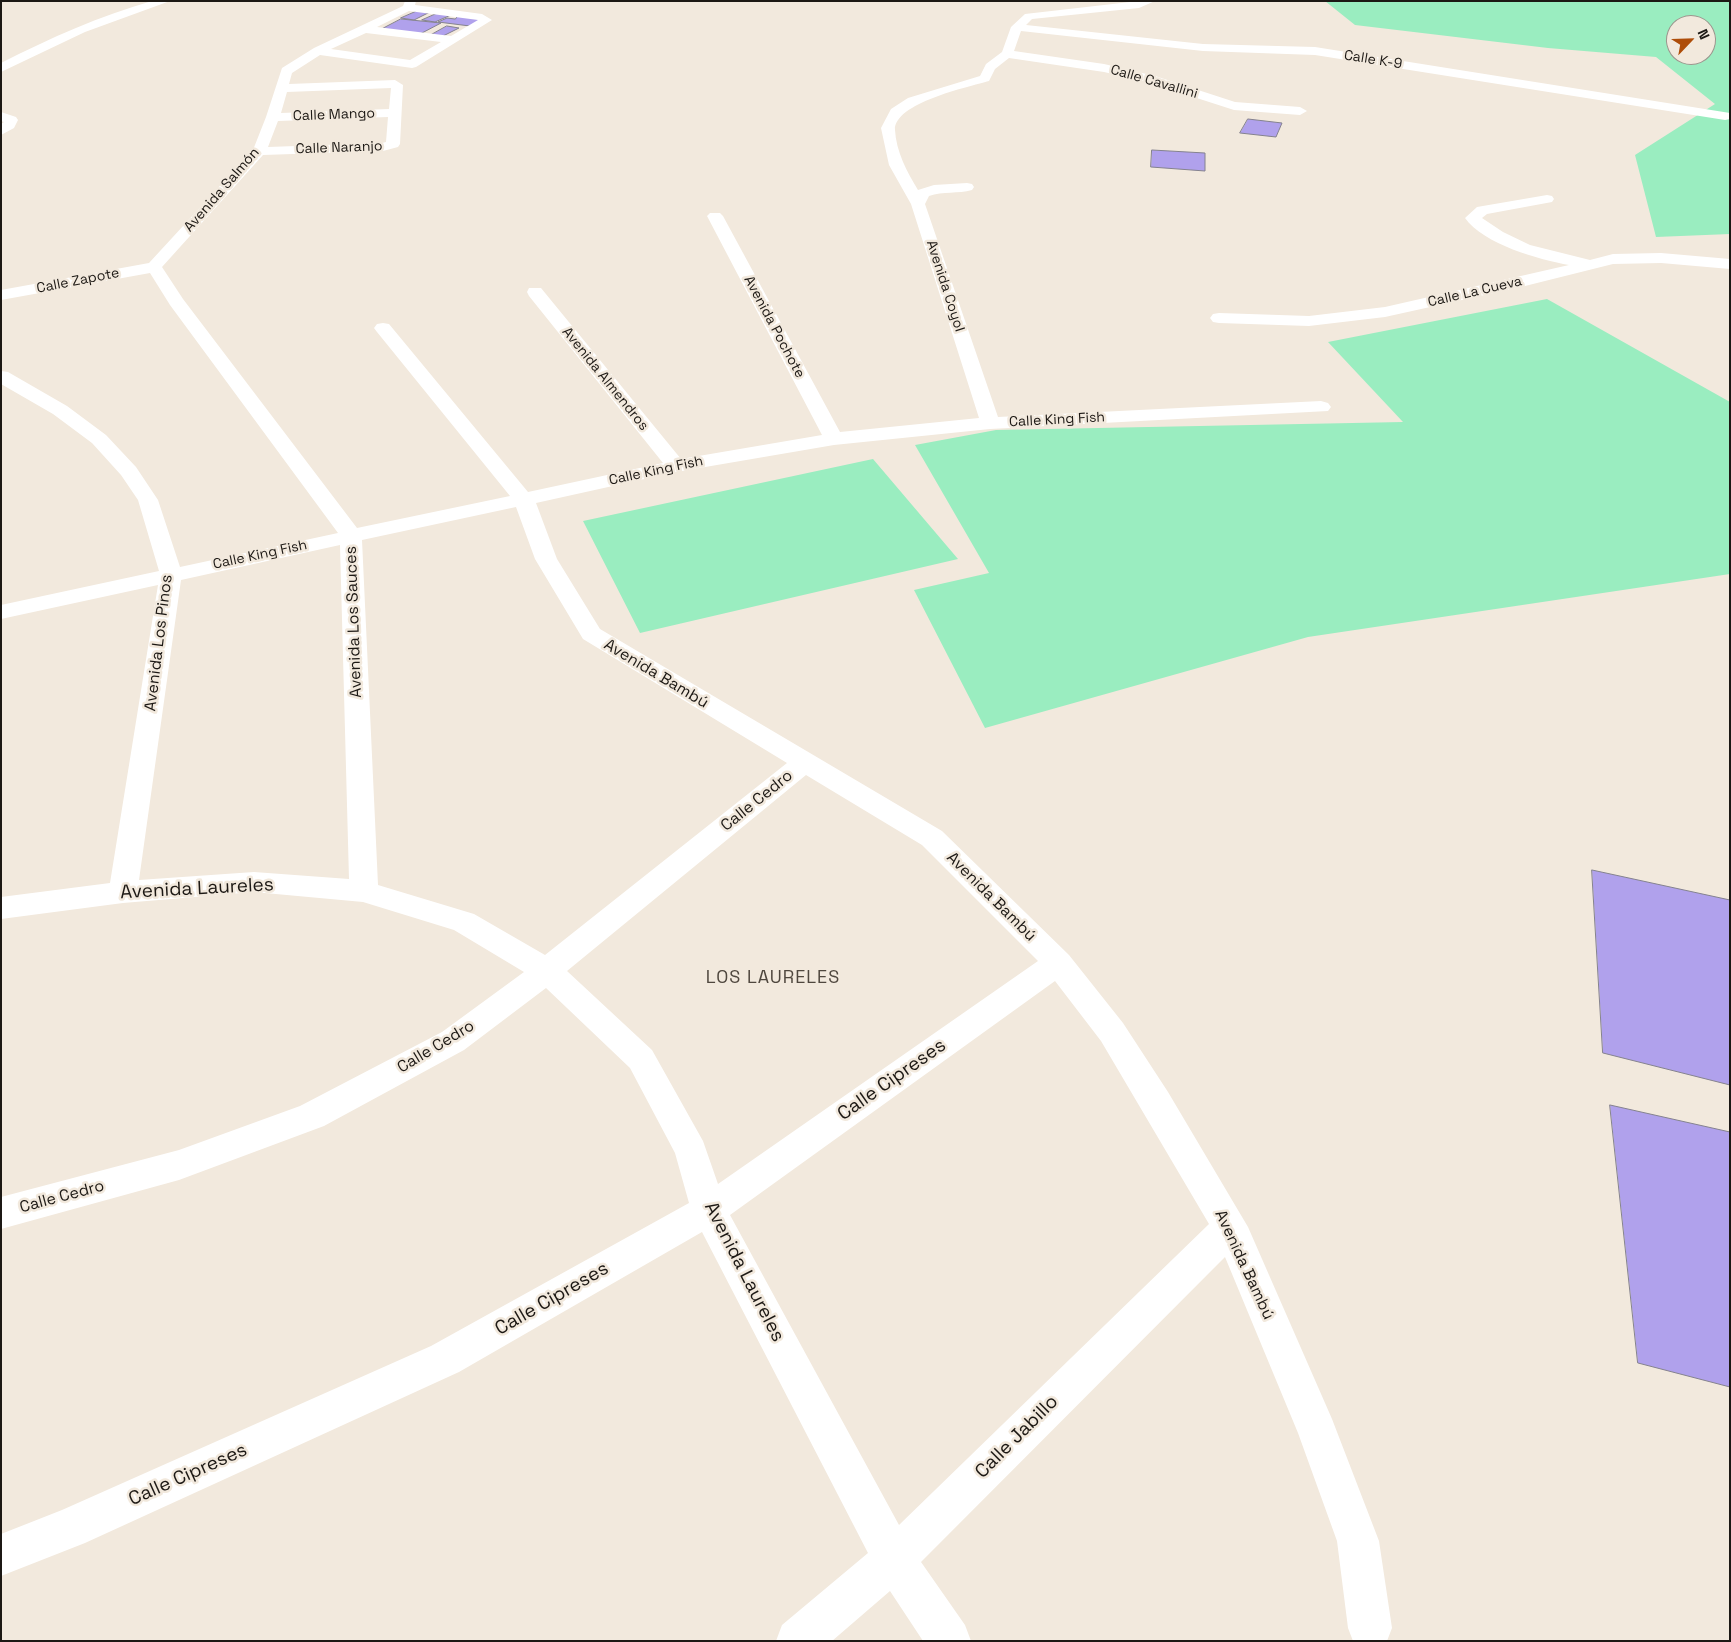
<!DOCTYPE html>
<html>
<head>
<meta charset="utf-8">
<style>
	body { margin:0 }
	#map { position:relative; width:1731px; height:1642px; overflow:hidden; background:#f2e9dd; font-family:"Space Grotesk",sans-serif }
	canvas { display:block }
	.frame { position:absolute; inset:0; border:2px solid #1c1814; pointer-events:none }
	.north { position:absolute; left:1666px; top:15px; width:50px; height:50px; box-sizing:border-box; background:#f2e9dd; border:1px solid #9c958d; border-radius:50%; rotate:66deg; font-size:14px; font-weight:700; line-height:20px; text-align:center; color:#1c1814 }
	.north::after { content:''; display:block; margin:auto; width:18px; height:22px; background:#ae4d09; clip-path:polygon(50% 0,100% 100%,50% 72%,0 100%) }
</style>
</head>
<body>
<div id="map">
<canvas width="1731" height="1642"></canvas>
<div class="frame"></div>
<div class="north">N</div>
</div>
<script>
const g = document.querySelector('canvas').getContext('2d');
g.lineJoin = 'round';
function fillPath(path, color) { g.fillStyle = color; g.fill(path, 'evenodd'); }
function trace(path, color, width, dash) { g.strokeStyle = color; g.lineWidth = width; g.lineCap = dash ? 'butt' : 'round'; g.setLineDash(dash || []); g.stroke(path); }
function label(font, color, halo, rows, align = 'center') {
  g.font = font + ' "Space Grotesk",sans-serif'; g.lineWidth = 5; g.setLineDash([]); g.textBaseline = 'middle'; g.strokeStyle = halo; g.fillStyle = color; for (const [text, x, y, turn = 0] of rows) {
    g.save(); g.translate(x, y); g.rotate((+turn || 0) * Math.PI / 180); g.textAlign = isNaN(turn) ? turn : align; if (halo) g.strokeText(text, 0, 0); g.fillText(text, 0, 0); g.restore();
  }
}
fillPath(new Path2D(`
	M1325,1H1730V234L1656,237L1635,155L1715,104L1656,57L1548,48L1355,25ZM1676,25H1706V55H1676Z
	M1547,299L1730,402V574L1308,637L985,728L914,590L989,573L915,445L996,430L1403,422L1328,342Z
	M873,459L958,559L640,633L583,521Z`), '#9aedc0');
const building = new Path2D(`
	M417,11L430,12L414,20L401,18Z
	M438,13L451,15L435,22L422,20Z
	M458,16L485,19L470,26L438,22L447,18L455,19Z
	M401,19L441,23L420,34L380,30Z
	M447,26L459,28L441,37L429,36Z
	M1248,119L1282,123L1276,137L1240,133Z
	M1152,150L1205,153V171L1151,167Z
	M1592,870L1730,900V1085L1603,1053Z
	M1610,1105L1730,1132V1387L1638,1363Z`);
fillPath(building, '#b0a1ec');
trace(building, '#84828e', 1);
fillPath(new Path2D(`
	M152,1H170L85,32L1,72V63C50,38 100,16 152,1Z
	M405,1H416L415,5L482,14L492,20L416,67L412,68L320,55L292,73L289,84L395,80L403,85L400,144L398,147L383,151L263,155L162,267L183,299L357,528L510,496L377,332L374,328L377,324L383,323L389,324L528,492L663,463L529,296L527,292L529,288H541L681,459L822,435L707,216L710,213H720L723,216L840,432L979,418L911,204L889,165L881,128L891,109L908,98L980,76L986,64L1002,52L1011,27L1025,14L1139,1H1155L1139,8L1032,19L1026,25L1203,44L1315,47L1730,113V119L1725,120L1315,55L1203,51L1021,31L1014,51L1104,64L1155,76L1235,102L1300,107L1307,111L1300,115L1234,110L1147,82L1104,72L1009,58L995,69L989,81C968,87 894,103 895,130C896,151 907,172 918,190L934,185L967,183L972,184L974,187L972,190C958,194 943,191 929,196L925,204L998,417L1321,401L1328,403L1331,407L1328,411L990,429L834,445L676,472L536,503L557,559L600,629L942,831L1069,955L1123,1023L1168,1092L1248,1227L1332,1419L1379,1541L1392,1628L1387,1641H1353L1348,1628L1337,1541L1298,1433L1225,1257L921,1562L965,1625L971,1641H923L890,1591L832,1641H776L782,1625L868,1553L702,1232L459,1372L85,1543L1,1576V1534L62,1510L431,1346L689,1203L675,1153L630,1068L546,988L464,1050L324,1126L179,1180L1,1229V1197L179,1150L300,1106L442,1032L524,972L454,930L363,902L254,892L123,903L1,919V897L110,883L158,585L1,619V605L159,571L138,500L121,475L92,443L53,414L1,384V371L8,372L67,406L106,435L136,467L158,500L180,567L338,533L170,305L150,273L1,300V290L149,263L253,150L266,117L282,68L314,48L403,6ZM409,11L478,20L451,36L377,27ZM366,33L441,42L410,60L331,49ZM391,88L389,109L281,113L287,92ZM388,117L386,142L382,143L268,147L278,121ZM516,507L535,559L583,639L787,763L545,955L474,914L378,885L362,540ZM340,545L349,879L254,872L139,880L181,580ZM806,775L922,845L1038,961L718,1184L703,1141L652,1050L567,971ZM1055,981L1101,1041L1209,1224L899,1525L730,1215Z
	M1,112L16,117L18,120L14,128L1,135V124L4,122L1,121Z
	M1547,195L1552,196L1554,199L1552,202L1487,214L1482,218L1503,232L1530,245L1590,260L1613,254L1661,253L1730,259V269L1661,263L1613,264L1525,286L1385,317L1309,326L1219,323L1213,322L1210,318L1213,314L1219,313L1309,316L1385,307L1569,265C1540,260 1483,244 1465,218L1477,207Z`), '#fff');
label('14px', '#1c1814', '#f2e9dd', [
	["Calle K-9",1373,60,9],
	["Calle Cavallini",1154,82,16],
	["Calle Mango",334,115,-2],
	["Calle Naranjo",339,148,-2],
	["Avenida Salmón",222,190,-49],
	["Calle Zapote",78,281,-11],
	["Avenida Coyol",945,286,72],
	["Calle La Cueva",1475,292,-13],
	["Avenida Pochote",774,327,62],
	["Avenida Almendros",605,379,51],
	["Calle King Fish",1057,420,-3],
	["Calle King Fish",656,471,-12],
	["Calle King Fish",260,555,-12]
]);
label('16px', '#1c1814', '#f2e9dd', [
	["Avenida Los Sauces",354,622,-92],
	["Avenida Los Pinos",159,643,-83],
	["Avenida Bambú",656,674,31],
	["Calle Cedro",757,801,-39],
	["Avenida Bambú",991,897,45],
	["Calle Cedro",436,1047,-31],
	["Calle Cedro",62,1197,-15],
	["Avenida Bambú",1244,1265,65]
]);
g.letterSpacing = '1px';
label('18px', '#4f473e', '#f2e9dd', [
	["LOS LAURELES",773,978]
]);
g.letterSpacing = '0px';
label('19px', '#1c1814', '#f2e9dd', [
	["Avenida Laureles",197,889,-3],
	["Calle Cipreses",892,1080,-35],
	["Avenida Laureles",744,1272,63],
	["Calle Cipreses",552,1299,-30],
	["Calle Jabillo",1017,1437,-45],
	["Calle Cipreses",188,1475,-24]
]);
</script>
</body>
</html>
